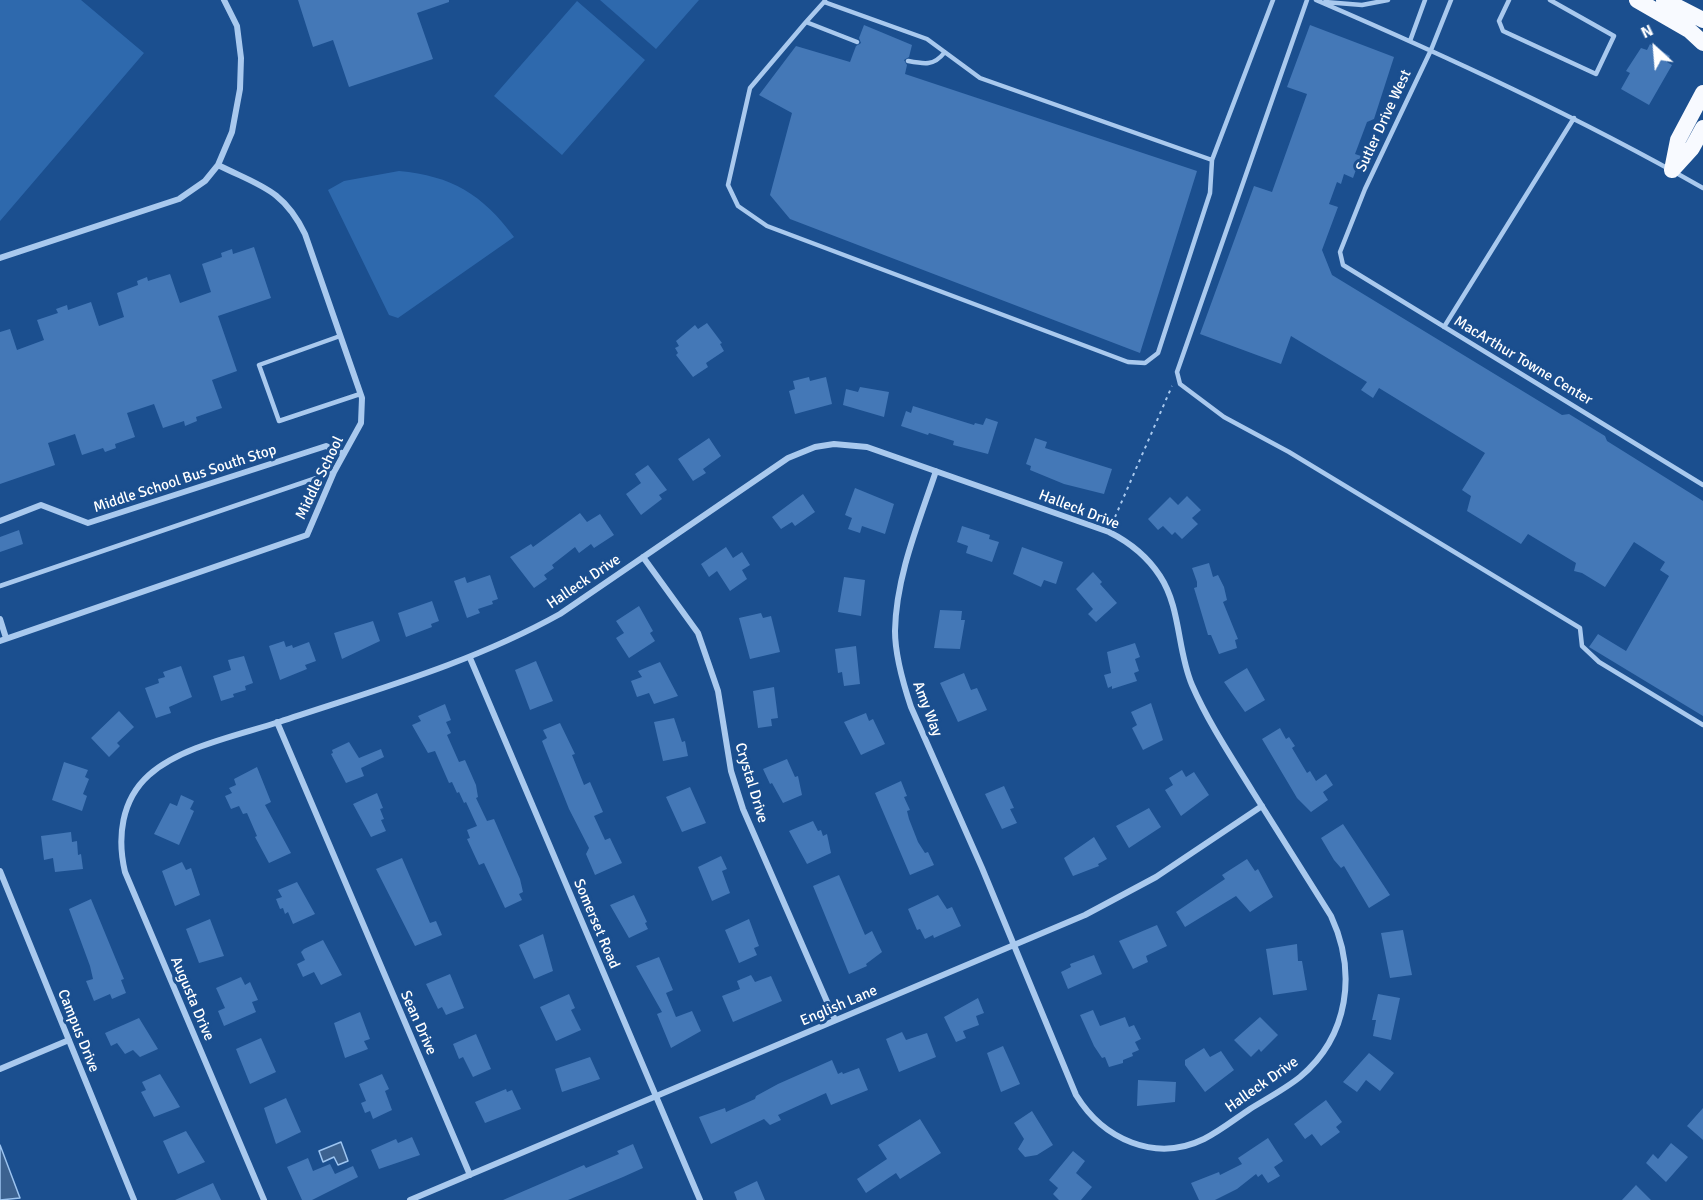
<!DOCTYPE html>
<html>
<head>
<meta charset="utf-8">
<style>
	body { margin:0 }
	#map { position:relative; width:1703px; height:1200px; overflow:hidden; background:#1b4f8f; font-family:Signika,sans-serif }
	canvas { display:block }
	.north { position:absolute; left:1625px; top:18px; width:60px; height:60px; -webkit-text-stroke:4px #1b4f8f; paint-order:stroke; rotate:334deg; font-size:16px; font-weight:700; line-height:24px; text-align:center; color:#fff }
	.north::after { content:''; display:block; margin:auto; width:21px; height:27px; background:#fff; clip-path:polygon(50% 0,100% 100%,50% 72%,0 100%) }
</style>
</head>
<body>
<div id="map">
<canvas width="1703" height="1200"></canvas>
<div class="north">N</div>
</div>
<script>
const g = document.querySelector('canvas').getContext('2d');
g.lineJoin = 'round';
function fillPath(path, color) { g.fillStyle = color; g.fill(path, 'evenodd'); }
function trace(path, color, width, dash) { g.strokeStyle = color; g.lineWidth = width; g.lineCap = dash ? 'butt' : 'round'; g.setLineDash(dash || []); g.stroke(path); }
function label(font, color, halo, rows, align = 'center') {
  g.font = font + ' Signika,sans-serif'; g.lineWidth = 6; g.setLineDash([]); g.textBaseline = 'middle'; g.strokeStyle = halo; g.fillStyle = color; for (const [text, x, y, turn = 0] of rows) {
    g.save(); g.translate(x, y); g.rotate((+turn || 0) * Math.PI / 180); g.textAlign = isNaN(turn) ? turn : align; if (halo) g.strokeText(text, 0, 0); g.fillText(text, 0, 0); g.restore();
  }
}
fillPath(new Path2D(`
	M0,0H81L144,53L0,221Z
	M600,0H699L656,49Z
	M577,1L645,60L562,155L494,96Z
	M399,171C452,176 482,194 514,237L398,318L389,315L328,190L344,181Z`), '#2e69ad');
const water = new Path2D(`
	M341,1142L348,1161L338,1165L334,1157L323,1162L319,1151Z
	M0,1145L20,1198L0,1200Z`);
fillPath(water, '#3c6290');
trace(water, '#9cc4f0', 1.5);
fillPath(new Path2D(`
	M298,0H449V2L417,13L433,59L349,87L333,40L313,47Z
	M864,25L912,45L909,57L904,60L907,65L905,74L1197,171L1140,353L790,219L770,195L792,113L759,95L796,46L850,62L856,46L861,43L859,38Z
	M1310,25L1394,57L1374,119L1367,122L1355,154L1361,156L1353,178L1344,174L1341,184L1337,182L1329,204L1338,207L1322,250L1332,275L1562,415L1569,414L1605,436L1607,441L1703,501V716L1589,647L1598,634L1626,651L1669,576L1660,570L1665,562L1634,542L1605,587L1582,573L1574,571L1576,563L1528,534L1521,544L1467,511L1471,496L1462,490L1485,453L1379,388L1373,398L1361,390L1367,382L1291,336L1281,364L1200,334L1254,186L1272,192L1307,94L1287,87Z
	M1650,44L1670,56L1667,62L1672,65L1649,105L1621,89L1630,73L1626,71L1641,48L1647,50Z
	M254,247L271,298L218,316L237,371L212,380L222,408L196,417L197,421L185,426L184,421L163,428L154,404L127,413L135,437L115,444L116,448L105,452L103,448L82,455L75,434L48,443L55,465L0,484V332L10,329L17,350L44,340L37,320L58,313L56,309L67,305L68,310L91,302L99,326L124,317L117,293L138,285L137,281L147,277L148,281L170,274L180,303L211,292L202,264L222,257L221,253L232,249L233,254Z
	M707,323L722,343L720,344L724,351L706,363L708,367L693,377L676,355L678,353L675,348L679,346L676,341L695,325L698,329Z
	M809,377L810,381L826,377L832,404L795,414L789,391L795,389L793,381Z
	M860,387L889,392L884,417L843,405L846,389L858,392Z
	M913,406L974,425L975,423L983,425L986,418L998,422L988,454L953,445L954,441L929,433L928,435L901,426L906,411L911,413Z
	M709,438L721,456L703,469L706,473L693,481L678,459Z
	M1035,438L1047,442L1045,448L1112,469L1104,494L1064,484L1030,470L1031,466L1026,464Z
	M648,465L667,490L659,495L662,499L641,515L626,494L641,483L635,474Z
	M855,488L894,504L885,534L862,526L860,533L848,529L852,518L845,515Z
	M803,494L815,512L795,526L792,522L781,529L772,517Z
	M1187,496L1201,510L1192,518L1198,524L1182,539L1175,532L1172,535L1163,526L1158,530L1148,519L1170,497L1178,505Z
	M580,513L587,522L600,514L614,535L594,548L591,544L579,553L575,547L552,565L554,568L544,575L547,579L534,588L510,557L531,544L533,547Z
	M962,526L990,535L989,539L999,542L992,562L966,553L968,546L957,542Z
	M19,530L23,544L0,552V537Z
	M726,547L733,558L742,552L750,565L742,570L747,579L730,591L717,571L709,577L701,564Z
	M1022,547L1063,562L1056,584L1044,580L1041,587L1013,574Z
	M1209,563L1213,577L1218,575L1224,587L1227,600L1223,602L1238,639L1235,640L1237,648L1219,654L1211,635H1208L1194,588L1197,587V582L1192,568Z
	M1093,572L1102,582L1100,584L1117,603L1096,622L1088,614L1093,609L1076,589Z
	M490,575L498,599L492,601L493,604L478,609L480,613L467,618L454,581L465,577L467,583Z
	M844,577L865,580L861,616L838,612Z
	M432,601L439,621L431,624L432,627L406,637L398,613Z
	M639,606L653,631L650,633L655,641L629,658L616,638L624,633L616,621Z
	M940,610L962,611L961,620H965L960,649L934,648Z
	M761,613L763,618L771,616L780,652L750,659L739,618Z
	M373,621L380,641L342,659L334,633Z
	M284,641L286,647L292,645L293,648L309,642L316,661L305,665L307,669L280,680L269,646Z
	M1135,643L1140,657L1135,659L1139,671L1134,673L1137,681L1112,689V686L1108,688L1104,675L1111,673L1107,652Z
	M856,646L860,684L844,686L842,672L838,673L835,649Z
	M244,656L253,683L245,686L246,690L233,694L234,697L221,701L213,676L231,670L228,660Z
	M536,661L553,701L530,710L515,670Z
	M660,662L678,696L654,704L649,693L637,697L631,681L642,677L638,671Z
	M181,666L192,697L169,707L171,713L156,718L145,688L159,683L158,679L165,677L163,672Z
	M1247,668L1265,700L1245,712L1224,682Z
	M964,673L971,690L977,688L987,710L958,722L940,683Z
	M774,687L778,718L771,719L772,726L758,728L753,691Z
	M1151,703L1163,740L1143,750L1132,728L1137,725L1131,712Z
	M445,704L451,720L446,722L451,733L447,735L459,762L465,760L476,785L478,797L476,798L487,821L494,819L520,879L523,892L519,894L522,900L505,908L484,863L479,865L467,839L470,838L467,830L477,826L466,802L464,803L459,792L457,793L452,782L449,783L435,751L428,753L412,725L421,721L418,716Z
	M119,711L134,727L117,743L120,746L109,757L91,738Z
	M866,713L869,721L873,719L885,744L861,755L844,722Z
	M674,718L682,742L685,741L688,756L663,761L654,722Z
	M560,723L575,754L572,755L584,785L590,782L603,812L594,816L605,840L610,838L622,863L595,875L586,854L589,848L569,809L542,741L547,738L543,730Z
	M1280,728L1286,739L1289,737L1295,746L1292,748L1307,773L1310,771L1316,781L1326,774L1333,785L1323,792L1328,800L1311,812L1297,798L1262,739Z
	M349,742L359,758L381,749L384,757L361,768L364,776L346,783L331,754L333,753L332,750Z
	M787,759L795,777L798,776L802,795L783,803L772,783L770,784L763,769Z
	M64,762L88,770L85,777L89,779L83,794L87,796L82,811L52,800Z
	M257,767L271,802L265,805L291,853L269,863L255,837L257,836L247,813L243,814L239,806L231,809L225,796L232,793L229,788L236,785L234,779Z
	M1182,770L1186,777L1194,772L1209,795L1181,816L1165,790L1173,785L1169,778Z
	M901,781L907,796L904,797L910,810L907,811L909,819L918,842L925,853L928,852L934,865L910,875L875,793Z
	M1004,786L1014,808L1010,809L1017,823L1002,829L985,794Z
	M690,787L706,823L682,832L666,797Z
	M377,793L383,808L380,809L384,819L381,820L386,831L371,837L353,804Z
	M181,795L194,801L190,809L194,811L179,845L154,834L170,803L177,806Z
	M1149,808L1161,827L1129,848L1116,826Z
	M813,821L818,831L821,830L823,836L827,834L831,853L807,864L789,831Z
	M1343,824L1390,895L1369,908L1344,866L1341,868L1334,860L1321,838Z
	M71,832L72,842L77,841L78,855L81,854L83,869L55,872L53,858L44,860L41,836Z
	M1094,837L1107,859L1098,864L1099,866L1073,876L1064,858Z
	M721,856L727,869L722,871L730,893L712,901L698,867Z
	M402,858L430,923L436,921L442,935L415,946L376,869Z
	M1247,859L1255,871L1258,869L1273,897L1250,912L1236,896L1185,927L1176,912L1225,879L1222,875Z
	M182,862L186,870L191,868L200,895L175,906L162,871Z
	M839,875L865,935L872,931L882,952L866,964L867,966L849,974L813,886Z
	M297,882L315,914L293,924L288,912L285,914L283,908L280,909L276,899L282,897L278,890Z
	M634,895L647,922L645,923L648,929L629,938L610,905Z
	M938,895L947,909L952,907L961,926L934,938L933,935L925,939L920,929L917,930L908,909Z
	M91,899L124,979L121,980L126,993L112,999L110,994L94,1001L86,981L93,979L90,966L69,909Z
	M210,919L224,956L199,963L186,929Z
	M749,919L759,946L754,948L757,955L739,963L725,930Z
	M1157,925L1167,946L1146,956L1148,962L1133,969L1119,941Z
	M1403,930L1412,975L1390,978L1381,933Z
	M543,934L553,971L534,979L519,945Z
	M323,940L342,975L321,985L314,972L303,977L297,964L305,960L301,952L304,949Z
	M1297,944L1298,961H1302L1307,990L1273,995L1266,949Z
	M1094,955L1102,974L1068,989L1061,972L1071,967L1070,964Z
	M659,957L673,990L666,993L676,1017L692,1011L701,1031L671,1048L657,1014L662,1012L636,966Z
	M450,974L464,1008L446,1015L442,1007L438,1009L426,984Z
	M751,975L755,982L771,976L782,1001L733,1022L722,996L740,989L737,981Z
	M241,977L245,985L250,982L258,1000L252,1002L256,1012L224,1026L218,1011L225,1008L216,988Z
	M569,994L575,1008L571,1010L581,1030L556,1041L540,1007Z
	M1378,994L1400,998L1391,1040L1373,1036L1376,1020H1372Z
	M978,998L984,1013L976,1016L979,1025L963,1031L966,1038L956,1042L944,1017Z
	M1093,1010L1100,1026L1125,1017L1129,1027L1134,1025L1141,1039L1135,1042L1139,1050L1132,1053L1133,1056L1123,1060V1063L1109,1067L1105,1057L1102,1058L1094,1046L1080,1015Z
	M360,1012L370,1039L364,1041L368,1049L345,1058L334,1023Z
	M1260,1017L1278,1035L1261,1052L1259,1049L1251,1057L1234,1040Z
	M139,1018L158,1049L140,1057L133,1050L125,1054L117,1043L111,1046L105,1033Z
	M902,1032L906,1040L927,1033L936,1057L899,1072L886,1039Z
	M476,1034L491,1069L473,1077L463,1057L459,1059L453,1044Z
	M261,1038L276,1072L250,1084L236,1049Z
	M1003,1046L1020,1084L1001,1092L987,1053Z
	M1204,1048L1210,1057L1221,1051L1234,1070L1205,1092L1185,1065V1060Z
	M1369,1053L1394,1073L1380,1091L1366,1080L1357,1092L1343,1082Z
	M590,1057L600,1079L562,1092L555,1069Z
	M832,1060L838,1074L842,1072L843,1074L859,1068L868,1090L831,1105L826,1093L778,1115L781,1120L770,1125L764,1119L711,1144L699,1117L725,1108L726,1112L755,1099L756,1096L778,1084Z
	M160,1074L180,1107L154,1117L141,1092L146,1090L142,1082Z
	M382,1074L389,1089L385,1091L392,1110L373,1119L370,1111L365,1113L361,1103L366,1101L359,1084Z
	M1138,1080L1176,1082L1175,1102L1137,1106Z
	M506,1089L507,1092L512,1090L521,1109L485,1123L475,1102Z
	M286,1098L301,1132L276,1144L264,1108Z
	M1326,1100L1342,1122L1336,1127L1340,1132L1321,1146L1312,1134L1305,1139L1294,1124Z
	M1703,1108V1140L1687,1126Z
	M1032,1111L1053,1145L1037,1155L1025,1157L1018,1149L1024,1139L1014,1123Z
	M920,1119L941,1153L900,1179L896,1173L866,1193L857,1179L887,1159L878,1145Z
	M186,1131L205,1162L178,1174L163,1141Z
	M412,1137L420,1155L379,1169L371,1150L396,1139L398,1143Z
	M1268,1138L1283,1161L1274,1167L1280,1176L1268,1183L1262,1174L1258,1177L1256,1174L1237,1189L1215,1200H1199L1191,1183L1219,1172L1220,1175L1242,1164L1238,1158Z
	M1671,1143L1688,1157L1666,1182L1646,1163L1653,1154L1658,1159Z
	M633,1144L643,1168L623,1177L568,1200H503L584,1165L586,1168L619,1154L617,1151Z
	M1073,1151L1085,1161L1076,1173L1092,1187L1081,1200H1059L1053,1194L1058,1188L1049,1180Z
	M308,1158L313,1171L330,1164L335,1174L353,1166L358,1177L312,1200H302L287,1167Z
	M757,1181L765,1200H737L734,1192Z
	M213,1183L221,1200H175Z
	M1636,1185L1651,1200H1622Z`), '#4478b7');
trace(new Path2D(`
	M1112,524L1172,386`), '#a9c9ee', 2, [3, 4.5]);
trace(new Path2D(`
	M825,0L824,2L927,39L980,78L1212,160L1273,0
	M1307,0L1177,372L1180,384L1224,417L1289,452L1580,628L1582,646L1599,662L1703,725
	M1316,0C1448,57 1578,117 1703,188
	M1451,0L1431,50L1365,189L1340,252L1343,265L1703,485
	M1509,0L1499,21L1503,31L1596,74L1614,36L1550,0
	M824,2L806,22L857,42
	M1325,2L1362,5L1388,0
	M806,22L750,88L728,185L738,206L767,226L1128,362L1145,363L1158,353L1210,193L1212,160
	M1410,41L1425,0
	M908,61C924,64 934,66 944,53
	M1444,327L1574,118
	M340,336L259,365L279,421L360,394
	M0,586L334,472`), '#a9c9ee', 4.5);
trace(new Path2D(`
	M0,258L179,199L205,181L218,165L232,132L240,89L241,58L237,26L224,0
	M0,521L41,505L88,523L326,446L344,454
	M643,557L698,633L718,691L731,771L743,809L835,1020
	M0,619L6,638
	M0,641L307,535L334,472L361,423L362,398L305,234C283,189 260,186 218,165
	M470,658L700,1200
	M277,722L470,1175
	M0,871L134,1200
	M0,1069L69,1040
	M264,1200L125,872C117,838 121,800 149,775C180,747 239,735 279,722C375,690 472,663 560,614L788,458L815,447L834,444L867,447L1109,532C1129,542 1147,556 1160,576C1181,608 1177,650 1192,685C1208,722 1232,758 1253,792C1279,833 1305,875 1331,916C1357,972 1349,1036 1300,1077C1285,1089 1266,1099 1250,1109C1235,1119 1220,1131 1204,1139C1155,1163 1103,1139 1076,1095L982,868L911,707C903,683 895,656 895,631C896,576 919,522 936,471
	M410,1200L1085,915L1156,877L1262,806`), '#a9c9ee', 6);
trace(new Path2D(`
	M1637,0L1689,30L1703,43
	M1664,0L1703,20
	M1672,170L1678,140L1703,93
	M1672,170L1692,148L1703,128`), '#f8faff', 16);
label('15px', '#fff', '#1b4f8f', [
	["Sutler Drive West",1384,121,-65],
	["MacArthur Towne Center",1523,361,31],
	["Middle School",320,478,-64],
	["Middle School Bus South Stop",185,479,-18],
	["Halleck Drive",1079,510,21],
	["Halleck Drive",584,582,-34],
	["Amy Way",927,709,69],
	["Crystal Drive",751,783,73],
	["Somerset Road",596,924,67],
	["Augusta Drive",192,999,67],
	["English Lane",839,1006,-23],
	["Sean Drive",418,1023,66],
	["Campus Drive",78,1031,68],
	["Halleck Drive",1262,1085,-35]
]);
</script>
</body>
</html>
